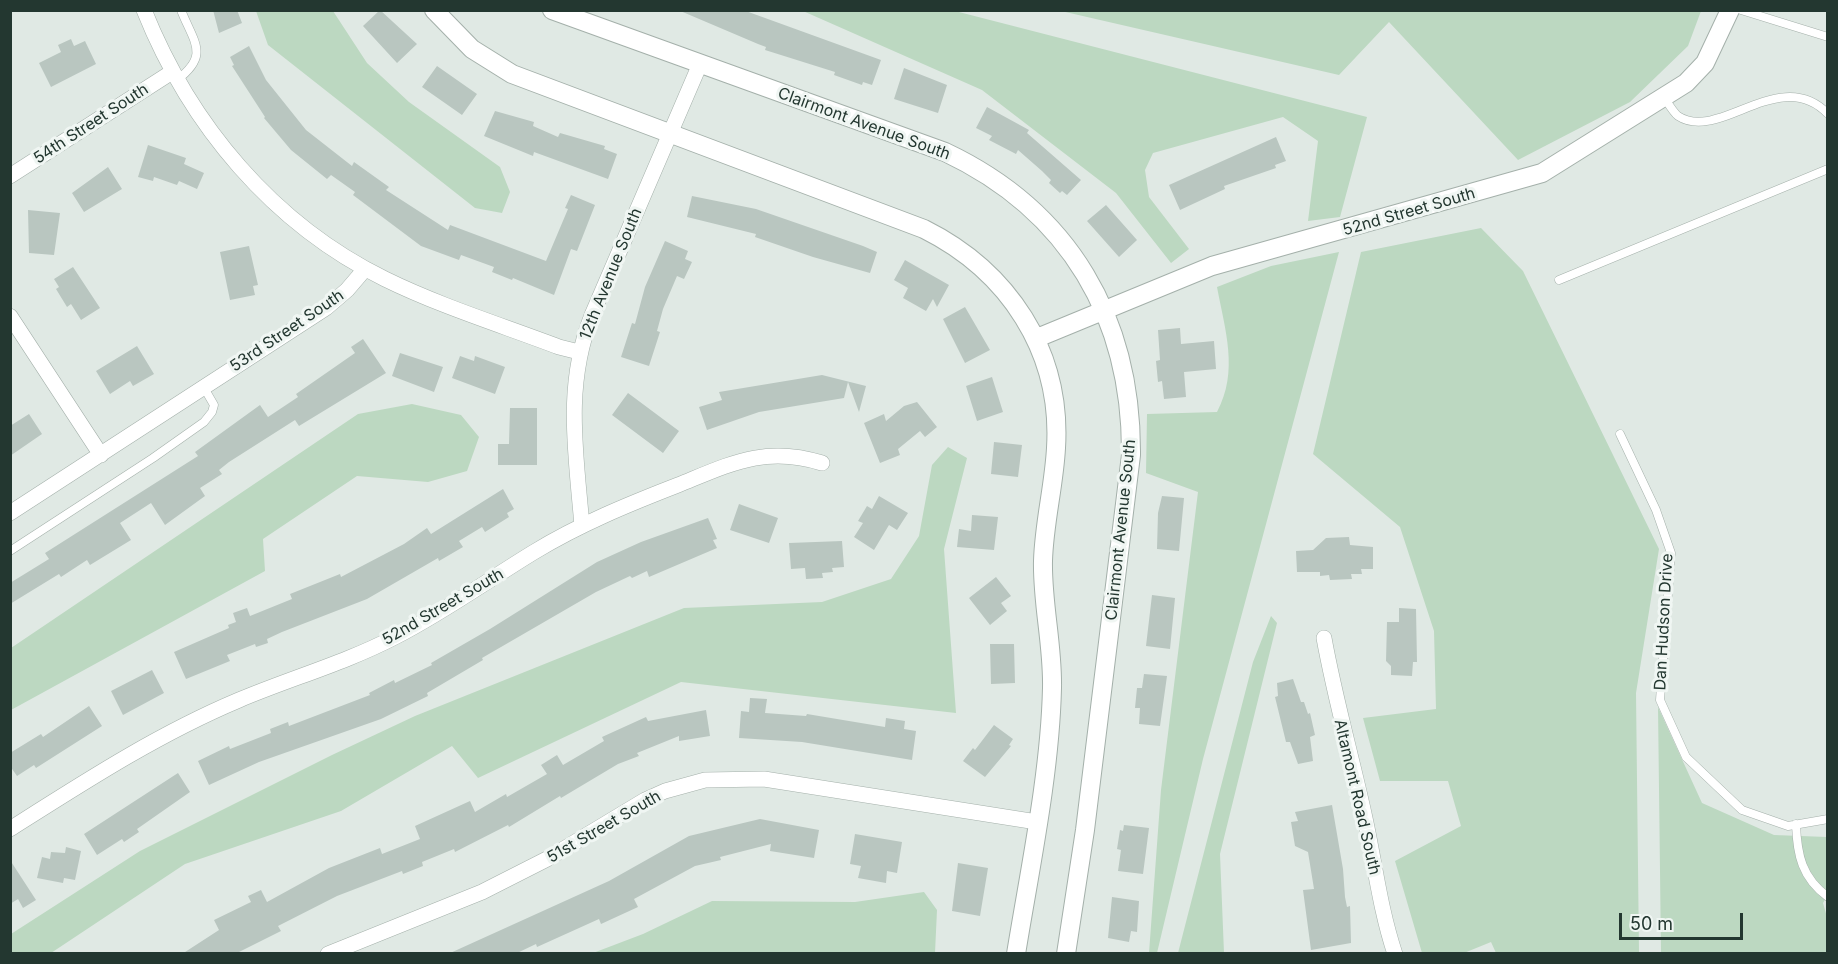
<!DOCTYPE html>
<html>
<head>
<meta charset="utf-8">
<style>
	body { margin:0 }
	#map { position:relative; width:1838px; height:964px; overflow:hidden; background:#e0e9e4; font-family:Inter,sans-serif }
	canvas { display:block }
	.frame { position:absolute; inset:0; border:12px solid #233730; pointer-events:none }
	.scale { position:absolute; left:1619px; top:913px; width:124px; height:27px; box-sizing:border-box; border:3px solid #233730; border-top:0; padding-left:8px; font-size:18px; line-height:21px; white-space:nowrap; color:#233730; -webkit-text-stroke:4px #f0f6f3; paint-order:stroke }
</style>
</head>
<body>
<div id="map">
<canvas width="1838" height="964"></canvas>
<div class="frame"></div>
<div class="scale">50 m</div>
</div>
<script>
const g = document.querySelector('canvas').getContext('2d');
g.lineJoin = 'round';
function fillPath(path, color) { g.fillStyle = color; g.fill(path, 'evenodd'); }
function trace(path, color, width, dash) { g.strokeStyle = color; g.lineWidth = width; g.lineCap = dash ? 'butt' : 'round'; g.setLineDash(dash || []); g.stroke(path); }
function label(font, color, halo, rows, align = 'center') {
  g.font = font + ' Inter,sans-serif'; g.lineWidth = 6; g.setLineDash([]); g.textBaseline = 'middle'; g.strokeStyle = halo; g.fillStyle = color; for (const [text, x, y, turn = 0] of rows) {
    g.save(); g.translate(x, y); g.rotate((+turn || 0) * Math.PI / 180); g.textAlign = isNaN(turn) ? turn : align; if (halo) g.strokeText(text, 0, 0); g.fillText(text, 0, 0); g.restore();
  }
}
fillPath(new Path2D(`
	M256,11H333L367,63L409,102L500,167L510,192L502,213L475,208L268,45Z
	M803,11H955L1367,117L1340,217L1308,221L1318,141L1283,117L1153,153L1145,170L1149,197L1189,249L1171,263L1116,193L982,90Z
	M1061,11V10L1701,11L1688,46L1630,102L1518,160L1389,22L1339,75Z
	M1481,228L1523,271L1659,549L1636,693L1639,953H1496L1491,942L1464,953H1422L1395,861L1461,826L1448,781H1380L1363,718L1436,709L1434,631L1400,527L1313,454L1361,252Z
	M1339,252L1203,759L1157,953H1149L1161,790L1198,492L1146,473L1147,414L1217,412C1239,371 1225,330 1217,287L1271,266Z
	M412,404L461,415L479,437L467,471L428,482L357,476L263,539L265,571L11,710V648L358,414Z
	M948,447L967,458L944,549L956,713L681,682L478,778L452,746L341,811L185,864L51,953H11V934L140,851L332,755L415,716L684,608L822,602L891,579L919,536L932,465Z
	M1271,616L1277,623L1220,854L1224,953H1178L1253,662Z
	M1658,707L1702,803L1774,835L1827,837V896L1823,903L1827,917V953H1661Z
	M924,892L937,910L935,953H593L643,934L712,901L855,902Z`), '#bcd8c1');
fillPath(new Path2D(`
	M213,10H237L242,23L219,33Z
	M380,10L417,44L397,63L363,26Z
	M678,10H743L881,60L872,85L863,82L862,85L834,75L835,72L765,50L766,47L758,44Z
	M71,39L74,46L85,41L96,64L51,87L39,63L61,52L58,45Z
	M249,46L266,80L306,130L352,166L354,162L389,187L386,190L448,230L450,225L546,261L568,209L565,208L571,195L595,205L577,251L571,249L554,295L513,278L512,280L492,272L494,267L461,255L459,260L421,246L353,195L355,192L331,175L327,179L291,150L264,118L265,117L232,66L234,65L230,57Z
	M437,66L477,94L462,115L422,87Z
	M904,68L947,85L938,113L894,99Z
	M987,107L1029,130L1027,133L1081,180L1067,195L1062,191L1060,193L1049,183L1051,180L1042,171L1018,150L1016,154L989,140L992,136L976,128Z
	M495,111L534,122L533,126L558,137L560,133L605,146L604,149L617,154L608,179L534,152L533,156L484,136Z
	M1276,137L1286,161L1275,165L1276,168L1224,186L1225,189L1180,210L1169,185Z
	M148,145L186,158L184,164L204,173L197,189L179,181L177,185L154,177L153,181L138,177Z
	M108,167L122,189L84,212L72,193Z
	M692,196L756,209L863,246L877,252L870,273L813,257L755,237L756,234L687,217Z
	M1106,205L1137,240L1119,257L1087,221Z
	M28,210L60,213L54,255L29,253Z
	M665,241L688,251L685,259L692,262L684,279L677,276L663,309L657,331L660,332L649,366L621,357L632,323L635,324L645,287Z
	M249,246L258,285L253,286L255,295L230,300L220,252Z
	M905,260L949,285L937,307L933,299L926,311L903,298L908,288L894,280Z
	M73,267L100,308L81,320L71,304L67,307L56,289L59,287L54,279Z
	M965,307L990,350L965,363L943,319Z
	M1180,328L1181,344L1214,341L1216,369L1184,372L1186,397L1164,399L1162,381L1158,382L1156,361L1160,360L1158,330Z
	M363,339L386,373L299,426L295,420L229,462L219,470L222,474L200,488L205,496L165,525L151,503L120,523L131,540L90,565L87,560L61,577L59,574L10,604V583L49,559L45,553L198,456L195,452L260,405L268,417L298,397L296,394L355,353L351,347Z
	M137,346L154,374L133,386L130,381L110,394L96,371Z
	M400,353L443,367L434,392L392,376Z
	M460,356L474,361L475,356L505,367L495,394L452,378Z
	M822,375L866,386L859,412L848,382L844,398L759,412L707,430L699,407L722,400L719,392Z
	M992,377L1003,412L977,421L966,386Z
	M628,393L679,431L663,453L612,415Z
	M917,402L937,427L925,437L920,431L898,449L900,455L880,463L864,423L884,414L886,421L904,406Z
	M510,408H537V465H498V444H509Z
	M29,414L42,434L10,456V426Z
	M994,442L1022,445L1018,477L991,474Z
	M503,489L514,509L507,513L509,517L485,532L482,527L459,541L463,547L439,561L438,558L367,599L282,632L267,639L268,643L256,647L255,644L227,655L230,661L186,679L174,652L229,628L228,625L236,622L233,613L247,608L250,616L292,599L290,594L340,574L341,577L404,544L427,528L431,534Z
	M879,496L908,513L897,530L889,525L874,550L854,537L863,523L858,521L867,506L872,509Z
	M1162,496L1184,498L1179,551L1157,549L1158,513Z
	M739,504L778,518L769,543L730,530Z
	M972,515L998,517L994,550L957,547L959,529L971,531Z
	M708,518L717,539L713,540L717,548L649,577L647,571L632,578L630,576L596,592L482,658L483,660L427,693L428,696L381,719L259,762L209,785L198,761L229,746L230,749L271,733L270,729L288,722L289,726L370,695L369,693L394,680L395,683L432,665L431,663L490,629L597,562L641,542Z
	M1349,537L1350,545L1373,547V569H1361L1362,574H1351L1352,579L1330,580L1329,575L1320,576V572H1297L1296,551L1313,550L1326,538Z
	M842,541L844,567L832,568L833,572L822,573L823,578L806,579L805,568L791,569L789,543Z
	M996,577L1011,596L1001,603L1007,611L990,625L969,598Z
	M1152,595L1175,598L1170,649L1146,646Z
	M1399,608L1416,609L1417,662H1413L1412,676L1391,675V666L1386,661L1387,622H1399Z
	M990,644H1014L1015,683L991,684Z
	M152,670L164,693L123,715L111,691Z
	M1144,674L1167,676L1160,726L1139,724L1140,708H1135L1137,688H1142Z
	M1293,679L1301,702H1304L1308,714L1310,713L1315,735L1310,737L1313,761L1298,764L1290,742H1286L1275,697L1278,696L1277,683Z
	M750,698L767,699L765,713L806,716L807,714L885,727L886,718L905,721L904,729L916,731L912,760L802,742L739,738L741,711L749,712Z
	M89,706L102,726L36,768L34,765L17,776L10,766V753L41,734L43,737Z
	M706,710L710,736L679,741V736L637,753L639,756L618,764L561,798L560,796L509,827L508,825L455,852L454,849L422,862L423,866L403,874L402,871L337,896L278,926L281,931L235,954H182L219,930L214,920L251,902L248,896L261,890L267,902L329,868L380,848L382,854L420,839L415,826L470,801L475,812L506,794L507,797L547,774L541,765L557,755L563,765L604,741L602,737L646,717L648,721Z
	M994,725L1013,739L1009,745L1011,746L985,777L963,761L973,748L975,750Z
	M178,773L190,792L137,829L139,832L124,842L122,839L97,855L84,834Z
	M1332,805L1343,869L1345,897L1347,907L1350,906L1351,943L1311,950L1303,890L1314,889L1308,852L1295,846L1291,822L1298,821L1295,812Z
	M760,819L819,830L814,858L770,851L771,844L720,857L721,860L695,866L634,899L638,907L601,924L599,919L537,947L536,944L515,954H448L609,881L689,836Z
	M1124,825L1149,828L1143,874L1118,871L1121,850L1117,849L1120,830L1123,831Z
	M855,834L902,842L897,873L887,871L886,883L858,878L861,866L850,864Z
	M66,847L81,851L75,880L64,878L63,883L37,878L42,857L50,859L51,852L65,853Z
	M10,860L36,900L23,908L18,899L10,904Z
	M958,863L988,868L980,916L952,911Z
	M1112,897L1139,901L1137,932L1131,931L1129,942L1108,938Z`), '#b9c6c0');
const service = new Path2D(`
	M1741,10L1828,37
	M177,80C210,55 194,43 181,10
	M1664,97C1668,103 1673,112 1678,116C1719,143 1780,64 1828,114
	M1559,280L1828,169
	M1620,434L1656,510L1671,553L1660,700L1686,757L1742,810L1788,826L1828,819
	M10,551L153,458L204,422L212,412L214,405L203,386
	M1796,824C1797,855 1802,878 1828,897`);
const minor = new Path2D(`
	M144,10C190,125 273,224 385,279C440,306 501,325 559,347L579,352
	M10,176L172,72
	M10,316L101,455
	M10,513L326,308L347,290L365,269
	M582,526C576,453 564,386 592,315L700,64
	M1324,638C1335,699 1352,758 1365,818C1375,864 1380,909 1395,954
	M10,829C84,782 158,734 239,700C291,678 345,663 395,637C444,612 488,580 534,552C580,524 629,504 678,485C730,464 765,445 822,463
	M328,954L482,892L547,859L645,800L665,791L705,780L764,779L1037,822`);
const tertiary = new Path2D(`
	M434,10L472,49L512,74L924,229C1008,271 1062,351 1056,448C1054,486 1044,523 1043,561C1042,603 1053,645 1052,688C1050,774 1030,868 1016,954
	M552,10L945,152C1070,211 1132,319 1131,455L1085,830L1066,954
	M1037,338L1212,266L1542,173L1686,83L1705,63L1730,10`);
trace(service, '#a4b0aa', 9);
trace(minor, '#a4b0aa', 16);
trace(tertiary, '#a4b0aa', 20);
trace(service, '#fff', 8);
trace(minor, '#fff', 15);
trace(tertiary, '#fff', 18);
label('16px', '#233730', '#f0f6f3', [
	["54th Street South",91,124,-33],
	["Clairmont Avenue South",864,124,20],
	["52nd Street South",1409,212,-16],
	["12th Avenue South",611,274,-68],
	["53rd Street South",287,331,-34],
	["Clairmont Avenue South",1121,530,-84],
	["52nd Street South",443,607,-30],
	["Dan Hudson Drive",1664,622,-87],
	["Altamont Road South",1357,797,77],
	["51st Street South",604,827,-30]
]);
</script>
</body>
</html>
